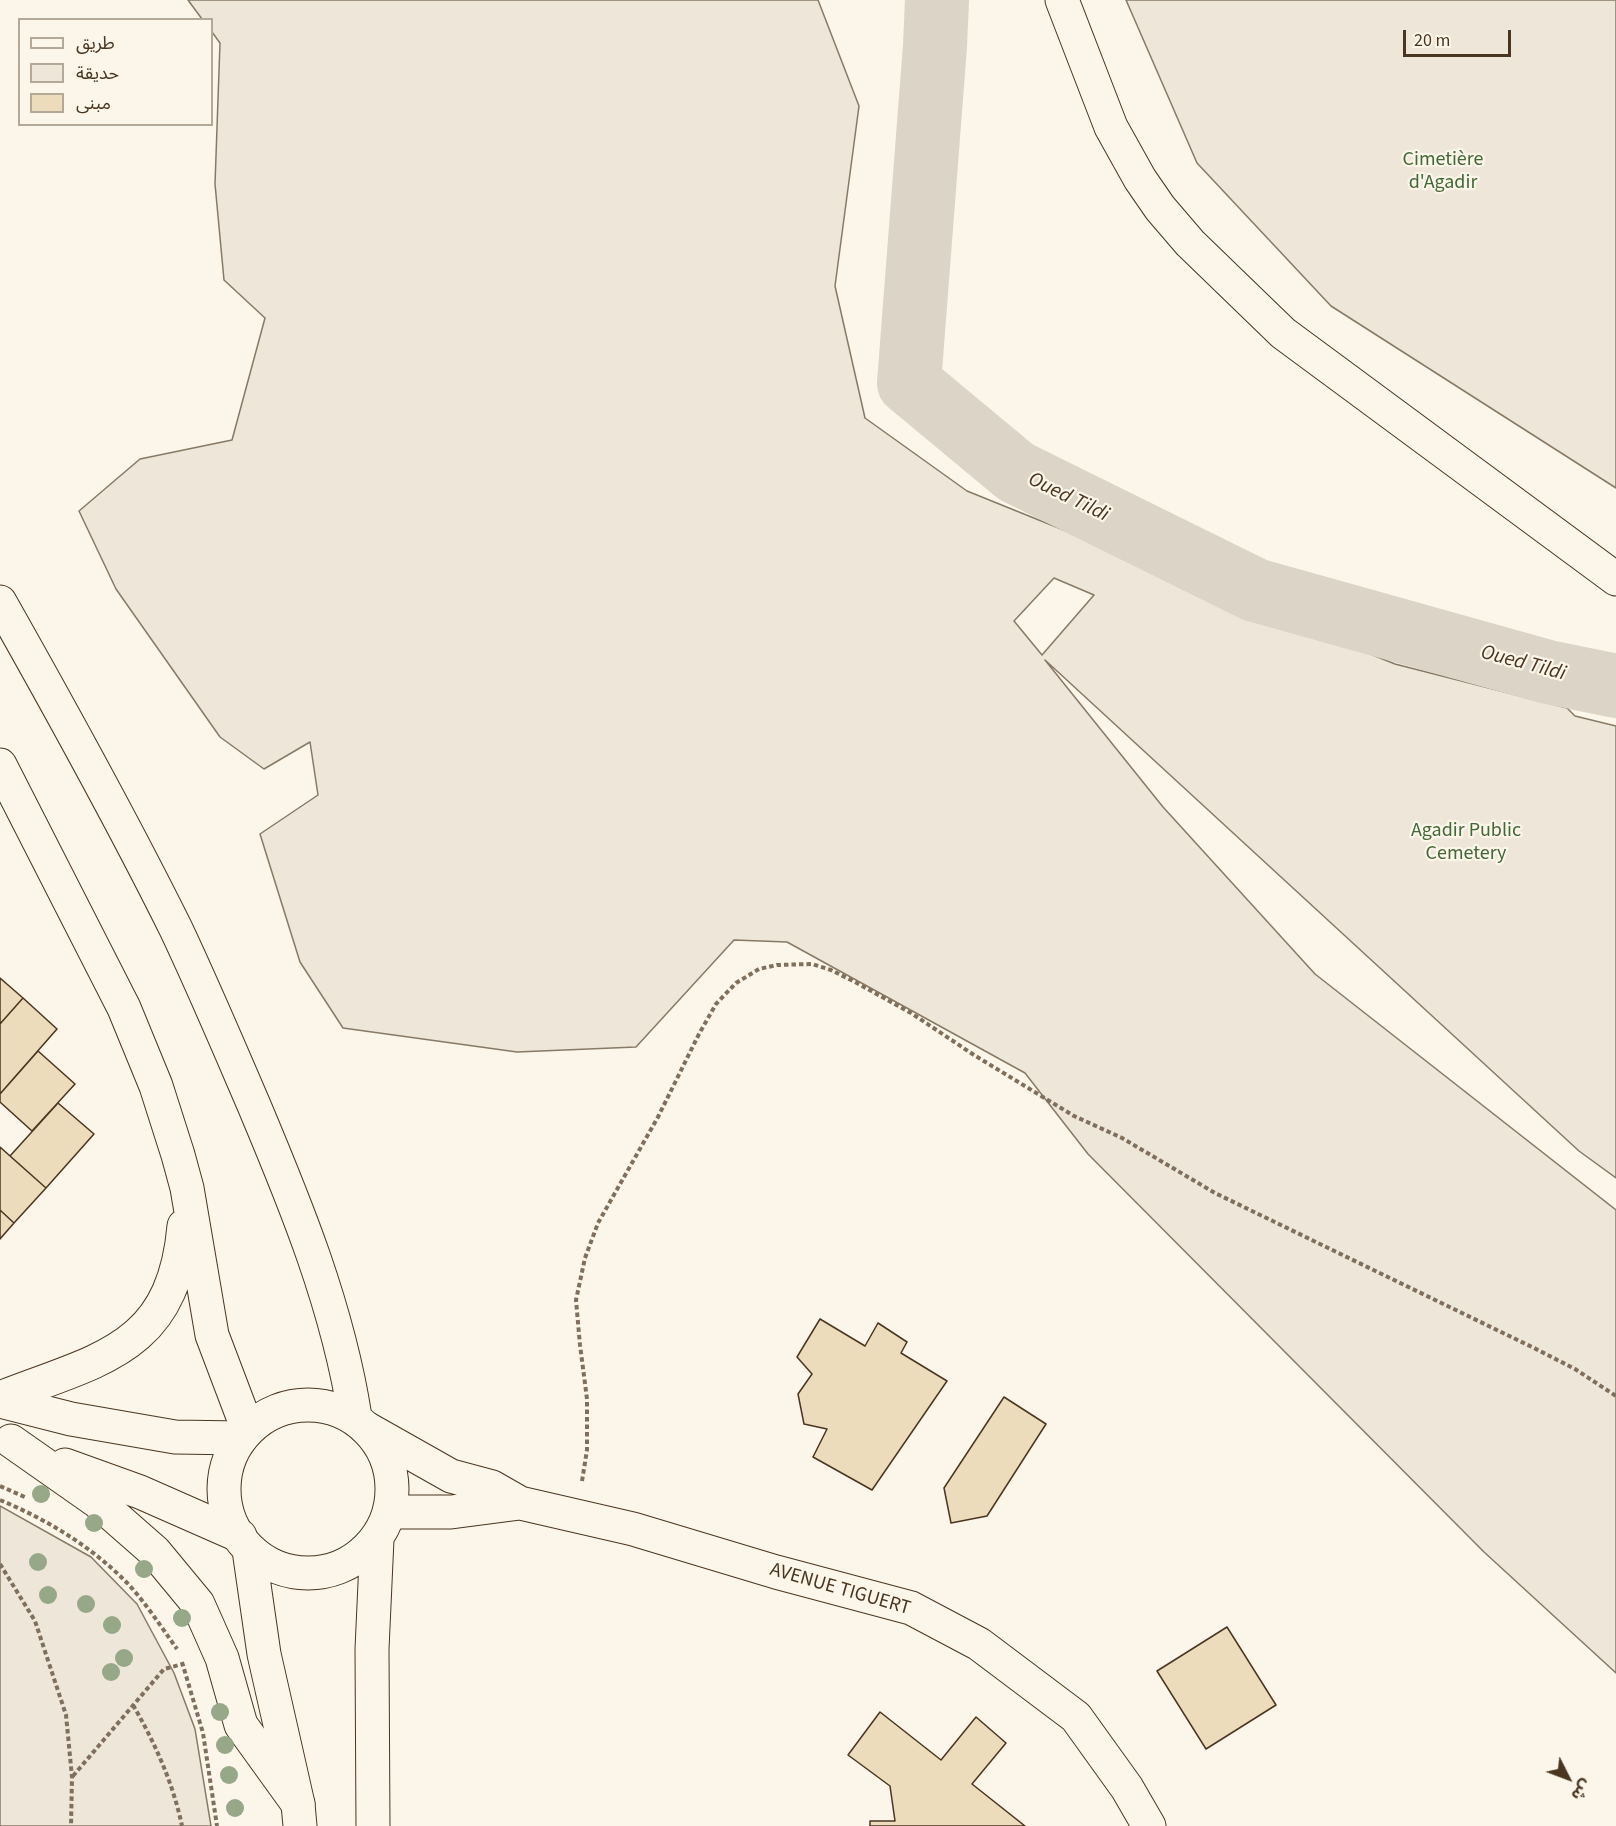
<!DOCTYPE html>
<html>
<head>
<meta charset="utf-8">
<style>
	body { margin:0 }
	#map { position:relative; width:1616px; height:1826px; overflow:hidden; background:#fbf6e9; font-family:"Source Sans 3","Noto Sans Arabic",sans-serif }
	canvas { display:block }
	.legend { position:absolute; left:18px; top:18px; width:195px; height:108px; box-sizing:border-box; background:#fbf6e9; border:2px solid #b4a999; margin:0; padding:8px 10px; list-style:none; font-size:18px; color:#4a3520 }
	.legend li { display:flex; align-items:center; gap:12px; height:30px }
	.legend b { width:30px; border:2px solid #b4a999 }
	.north { position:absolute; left:1538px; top:1748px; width:60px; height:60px; -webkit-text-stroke:4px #fbf6e9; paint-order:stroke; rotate:132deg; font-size:16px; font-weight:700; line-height:24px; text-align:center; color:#4a3520 }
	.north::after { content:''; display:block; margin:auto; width:21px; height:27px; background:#4a3520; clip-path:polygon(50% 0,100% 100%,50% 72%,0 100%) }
	.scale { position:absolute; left:1403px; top:30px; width:108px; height:27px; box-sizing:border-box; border:3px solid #4a3520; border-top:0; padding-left:8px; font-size:18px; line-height:21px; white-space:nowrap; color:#4a3520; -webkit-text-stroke:4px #fbf6e9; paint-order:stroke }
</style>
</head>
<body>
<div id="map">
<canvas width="1616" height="1826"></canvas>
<ul class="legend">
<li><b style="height:8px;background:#fbf6e9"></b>طريق</li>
<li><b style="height:16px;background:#ede6d9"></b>حديقة</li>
<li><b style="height:16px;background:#ecdcbc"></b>مبنى</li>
</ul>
<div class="north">ش</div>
<div class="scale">20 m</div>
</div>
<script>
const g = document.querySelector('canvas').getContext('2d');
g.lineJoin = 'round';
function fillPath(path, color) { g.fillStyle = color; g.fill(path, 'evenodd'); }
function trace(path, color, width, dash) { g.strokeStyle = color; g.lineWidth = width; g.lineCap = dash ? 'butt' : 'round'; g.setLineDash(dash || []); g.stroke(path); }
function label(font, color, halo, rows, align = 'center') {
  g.font = font + ' "Source Sans 3",sans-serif'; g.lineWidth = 4.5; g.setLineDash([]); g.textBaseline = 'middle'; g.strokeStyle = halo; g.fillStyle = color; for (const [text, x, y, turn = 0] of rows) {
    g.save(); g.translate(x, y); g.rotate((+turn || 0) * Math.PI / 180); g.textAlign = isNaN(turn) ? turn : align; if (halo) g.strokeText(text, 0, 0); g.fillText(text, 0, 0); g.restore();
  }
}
const green = new Path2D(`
	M188,0H818L859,106L835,286L865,418L967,491L1395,664L1567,708L1575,716L1616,726V1178L1579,1151L1045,660L1163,807L1315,974L1616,1210V1673L1484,1552L1088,1154L1025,1073L787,942L734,940L636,1047L517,1052L343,1028L300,962L260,834L318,795L310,742L264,769L220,737L116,589L79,511L140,459L232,440L265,318L224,280L215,184L220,43L212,32V20L202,19ZM1054,578L1094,595L1042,655L1014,621Z
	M1126,0H1616V488L1331,306L1197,163Z
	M0,1506L91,1557L137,1604L174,1673L195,1729L211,1826H0Z`);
fillPath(green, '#ede6d9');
trace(green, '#887966', 1.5);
trace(new Path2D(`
	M937,0L935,46L909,383L1016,472L1255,590L1548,672L1616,686`), '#dcd4c6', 64);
const building = new Path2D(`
	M0,978L23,998L0,1024Z
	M23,998L57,1029L0,1094V1024Z
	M38,1051L75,1084L32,1131L0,1102V1094Z
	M58,1103L94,1134L46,1188L10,1156Z
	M0,1147L46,1188L14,1223L0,1210Z
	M0,1210L14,1223L0,1239Z
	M820,1319L865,1346L878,1323L907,1342L901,1353L947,1381L872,1490L813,1457L827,1429L804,1424L798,1394L812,1374L797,1357Z
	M1004,1397L1046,1424L987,1516L951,1523L944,1488Z
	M1227,1627L1276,1705L1206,1749L1157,1671Z
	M880,1712L941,1760L976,1717L1006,1743L972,1784L1025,1826H870V1821H895L890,1786L848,1755Z`);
fillPath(building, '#ecdcbc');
trace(building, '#4a3520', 1.5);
const minor = new Path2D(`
	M1062,0L1111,127L1140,179L1160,208L1190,243L1283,333L1616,579
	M366,1428L451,1476L492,1487L520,1503L633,1529L776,1572L911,1608L979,1644L1076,1717L1127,1788L1149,1826
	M390,1512H451L520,1503`);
const secondary = new Path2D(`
	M0,1401L71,1419L175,1437L241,1438
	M11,1441L98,1502L155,1552L198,1604L222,1658L241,1725L298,1804
	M65,1465L140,1492L240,1536`);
const trunk = new Path2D(`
	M0,602C61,710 121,818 176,929C203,986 228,1045 253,1103C296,1205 338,1307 355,1417
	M0,765L124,1008L156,1086L178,1155L187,1188L212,1335L248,1430
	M0,1398C99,1359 173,1351 184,1226
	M224 1489a84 84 0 1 1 168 0a84 84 0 1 1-168 0Z
	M249,1550L264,1654L298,1804L300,1826
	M373,1826L372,1649L377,1539`);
trace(minor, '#4a3520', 35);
trace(secondary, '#4a3520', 35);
trace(trunk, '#4a3520', 35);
trace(new Path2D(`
	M582,1481L587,1450V1399L580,1345L576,1300L585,1258L598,1223L658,1117L699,1034L716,1004L736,983L759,969L777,965L812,964L831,970L855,982L911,1013L974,1055L1074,1116L1122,1138L1215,1193L1534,1348L1575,1369L1616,1396
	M0,1486L27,1498
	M0,1500C48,1520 94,1548 130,1586C147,1605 162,1628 177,1649
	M0,1564L35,1621L66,1715L72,1777L71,1826
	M182,1662L203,1733L217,1826
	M133,1705C155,1743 173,1783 182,1826
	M73,1776L164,1669L183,1664`), '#7f6f5c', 4, [4.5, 3]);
trace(minor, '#fbf6e9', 33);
trace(secondary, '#fbf6e9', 33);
trace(trunk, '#fbf6e9', 33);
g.fillStyle = '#96a887';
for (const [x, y] of [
	[41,1494],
	[94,1523],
	[38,1562],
	[144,1569],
	[48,1595],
	[86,1604],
	[182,1618],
	[112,1625],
	[124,1658],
	[111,1672],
	[220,1712],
	[225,1745],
	[229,1775],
	[235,1808]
]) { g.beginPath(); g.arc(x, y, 9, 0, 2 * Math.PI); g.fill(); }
label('20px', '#436837', '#fbf6e9', [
	["Cimetière",1443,161],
	["d'Agadir",1443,184],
	["Agadir Public",1466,832],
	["Cemetery",1466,855]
]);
label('20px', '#4a3520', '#fbf6e9', [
	["AVENUE TIGUERT",840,1590,16]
]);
label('italic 21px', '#4a3520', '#fbf6e9', [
	["Oued Tildi",1068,498,26],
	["Oued Tildi",1523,664,15]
]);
</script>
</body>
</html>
